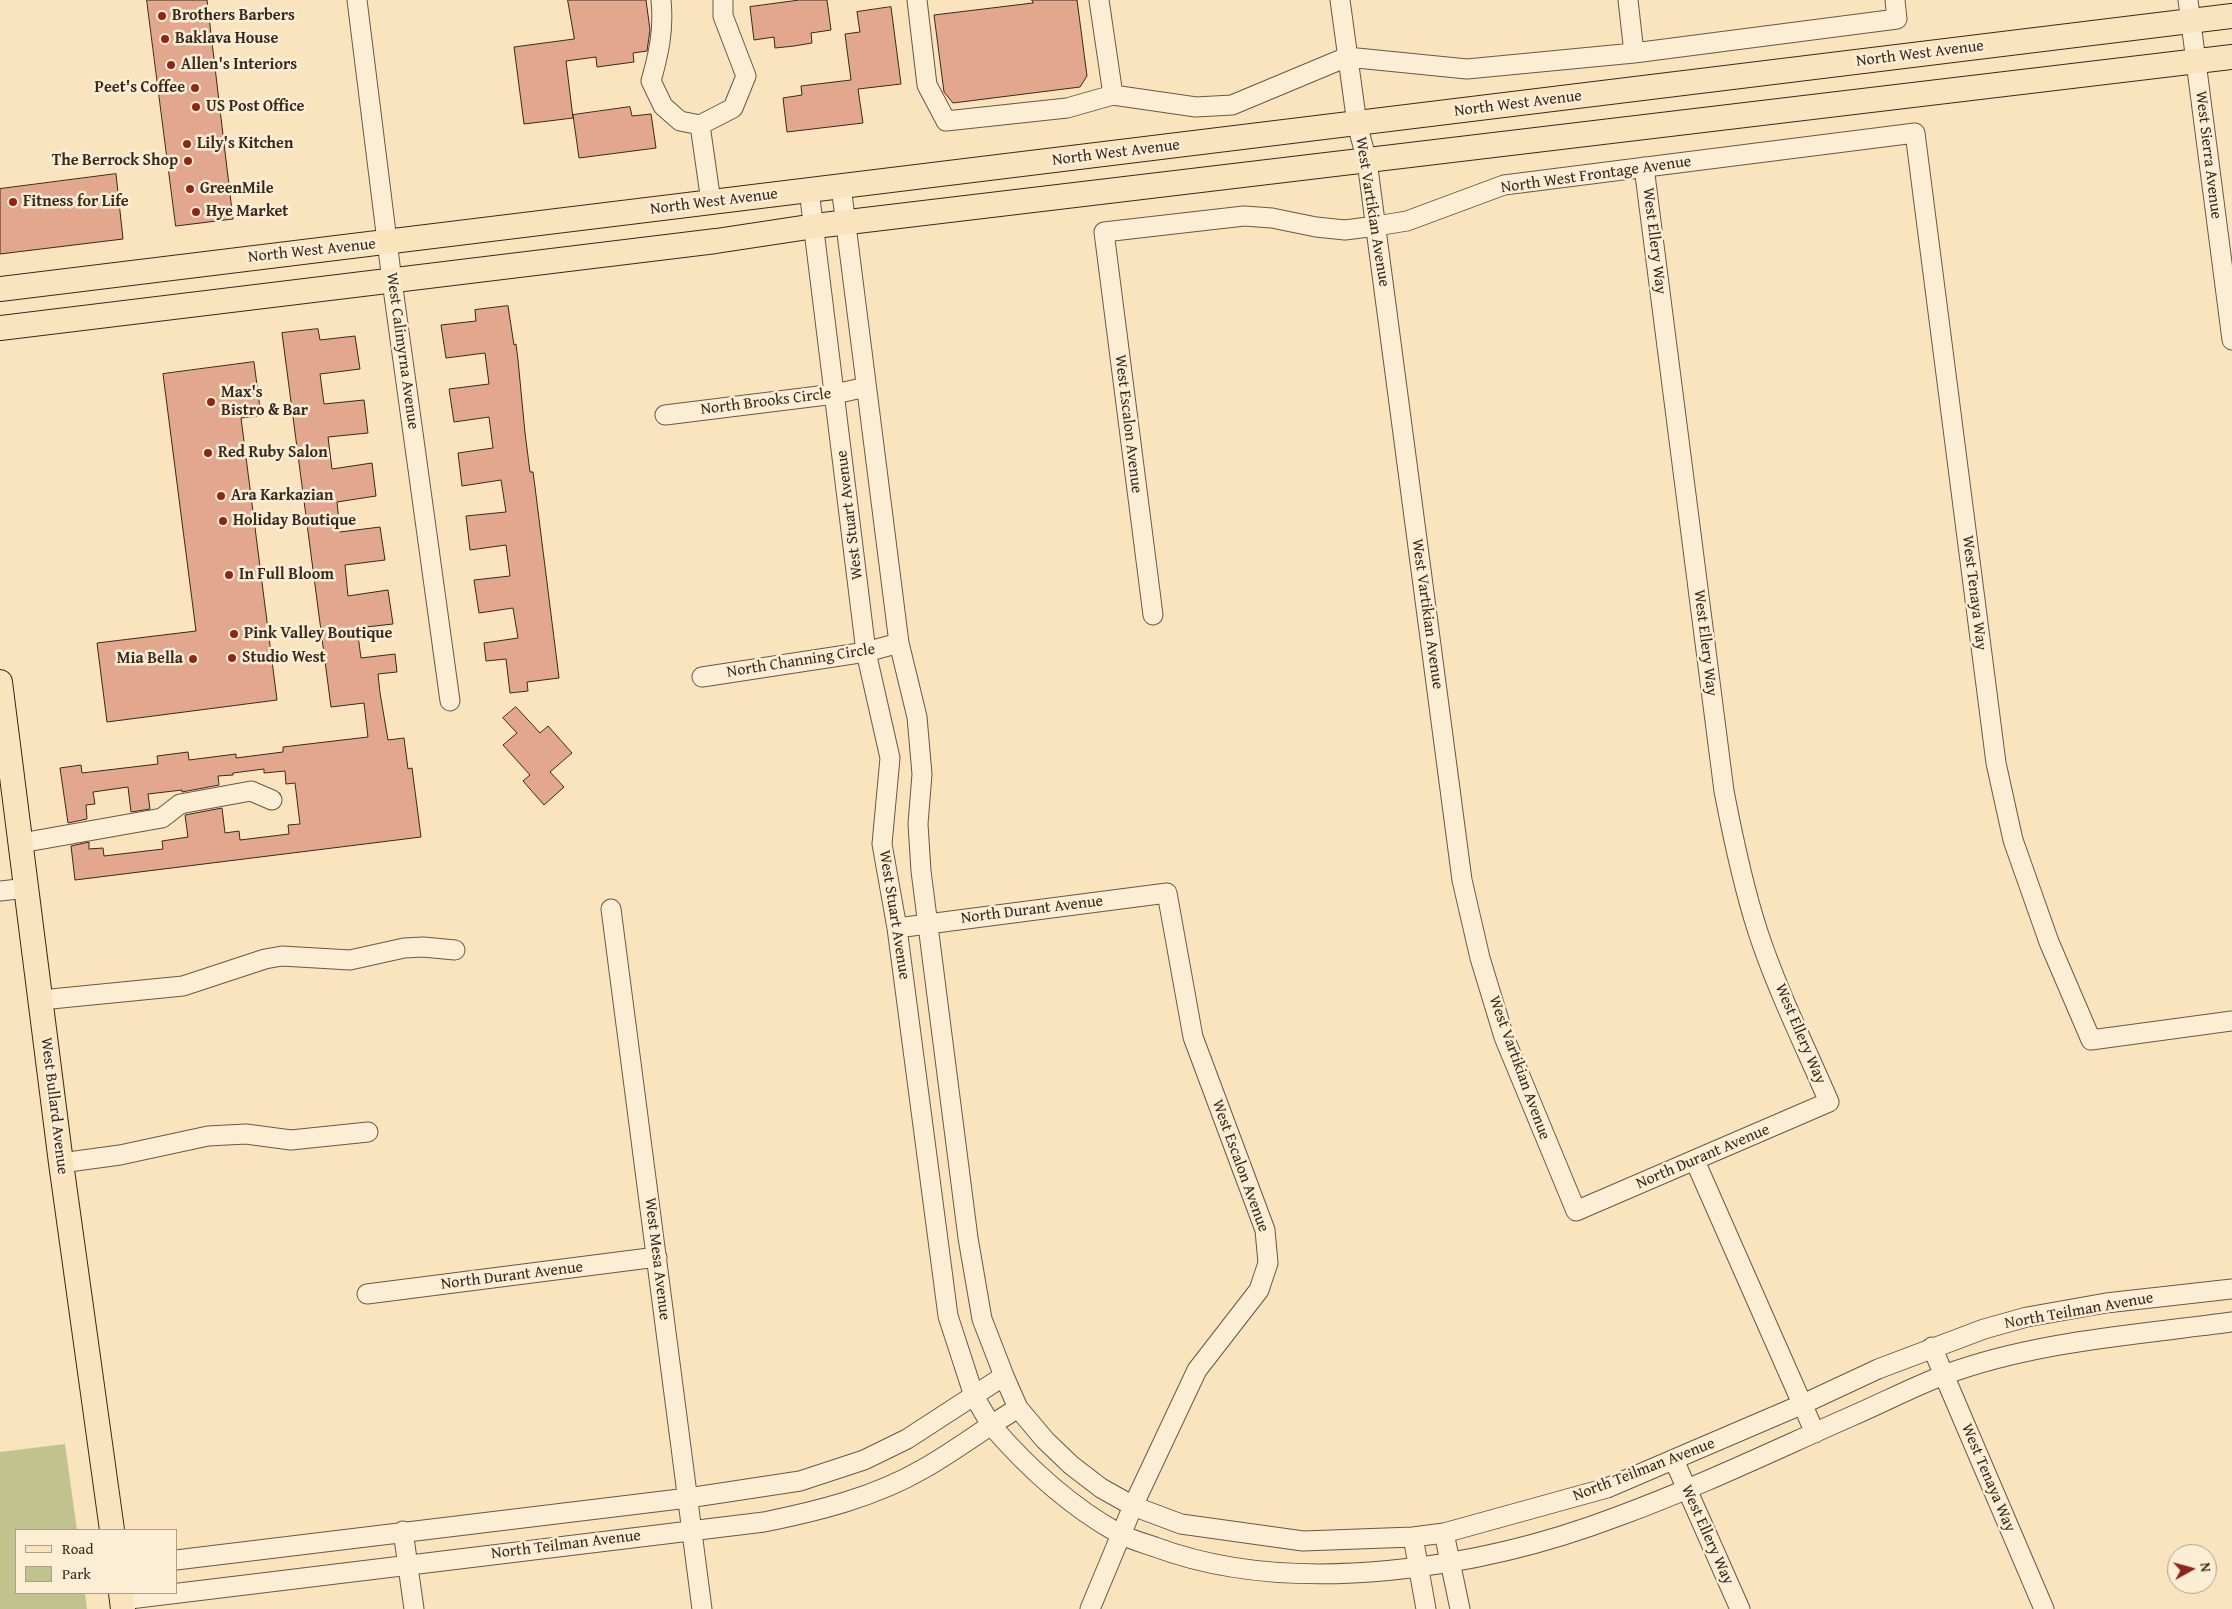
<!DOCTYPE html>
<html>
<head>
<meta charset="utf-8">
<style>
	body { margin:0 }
	#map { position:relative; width:2232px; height:1609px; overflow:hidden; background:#fae4be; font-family:"Gentium Book Plus",serif }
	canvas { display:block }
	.legend { position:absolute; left:15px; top:1529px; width:162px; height:65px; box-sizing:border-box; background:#fcedd5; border:1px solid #ae9f8b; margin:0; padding:6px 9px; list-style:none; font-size:15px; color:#38291d }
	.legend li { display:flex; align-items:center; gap:10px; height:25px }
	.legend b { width:25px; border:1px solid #ae9f8b }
	.north { position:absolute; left:2167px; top:1544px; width:50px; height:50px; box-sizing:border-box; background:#fcedd5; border:1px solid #ae9f8b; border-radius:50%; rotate:83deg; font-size:14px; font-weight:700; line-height:20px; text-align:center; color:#38291d }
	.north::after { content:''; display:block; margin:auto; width:18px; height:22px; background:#8f2418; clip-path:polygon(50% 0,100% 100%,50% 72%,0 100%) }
</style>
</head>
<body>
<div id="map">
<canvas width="2232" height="1609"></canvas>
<ul class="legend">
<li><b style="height:6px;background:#fae4be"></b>Road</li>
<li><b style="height:14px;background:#c1c38f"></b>Park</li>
</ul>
<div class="north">N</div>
</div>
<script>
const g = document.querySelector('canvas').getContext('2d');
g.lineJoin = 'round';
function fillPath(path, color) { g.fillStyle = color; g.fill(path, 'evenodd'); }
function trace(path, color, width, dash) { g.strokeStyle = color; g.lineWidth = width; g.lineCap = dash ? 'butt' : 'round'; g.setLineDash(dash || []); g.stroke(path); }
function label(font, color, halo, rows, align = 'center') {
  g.font = font + ' "Gentium Book Plus",serif'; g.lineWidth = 5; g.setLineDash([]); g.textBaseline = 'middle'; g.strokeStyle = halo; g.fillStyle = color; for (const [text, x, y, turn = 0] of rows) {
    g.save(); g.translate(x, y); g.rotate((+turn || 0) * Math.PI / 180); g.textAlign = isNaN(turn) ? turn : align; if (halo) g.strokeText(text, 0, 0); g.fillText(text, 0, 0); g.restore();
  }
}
fillPath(new Path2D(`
	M65,1444L77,1530H16V1593H85L87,1609H0V1452Z`), '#c1c38f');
const building = new Path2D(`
	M147,0H207L233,219L176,226Z
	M568,0H646L650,30L647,51L633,53L634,62L597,67L596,57L566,61L573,118L524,124L514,47L574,39Z
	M800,0H827L831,30L811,33L812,43L794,46L775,48L774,37L754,40L750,7Z
	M1032,0H1077L1087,76L1080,87L953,103L944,92L934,15L1033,3Z
	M891,7L901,84L858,89L863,123L787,132L783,98L802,95L801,86L851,80L845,34L860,32L857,12Z
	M630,107L632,116L651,114L656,148L579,158L573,115Z
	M116,174L123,239L0,254V189Z
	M508,306L514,345L516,344L518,360L525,433L530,472H533L535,487L559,678L527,682L528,691L510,693L506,659L486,661L484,643L518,638L513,608L479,613L474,580L510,576L506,545L470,550L466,516L506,512L501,480L462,486L458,453L493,448L489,417L454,422L449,389L489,384L485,353L446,358L441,325L476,321L475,310Z
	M318,329L320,340L355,336L360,369L320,374L324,404L364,400L368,433L328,437L332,469L372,463L376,496L337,502L340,532L380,527L385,560L345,565L348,596L388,590L393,624L357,628L361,658L395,654L397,672L378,674L380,693L388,740L404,738L408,769L412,768L421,837L75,880L71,846L89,842V849L103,848L104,856L163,849L162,841L188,837L185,815L222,808L225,833L239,831L240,840L289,834L288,825L300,824L295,783L286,784L285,771L264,773V769L233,773V775L218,776L219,785L182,792V790L148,794L150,809L131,812L128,787L93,792L95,804L86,805L87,819L68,823L60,768L81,765L82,773L158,764L157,756L188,752L189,760L236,754V758L283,752V747L368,737L364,703L331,707L282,333Z
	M254,362L261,416L241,418L277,700L107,722L97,643L196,631L163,374Z
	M516,707L540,733L548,726L572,753L550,772L564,787L544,805L523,781L530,775L503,745L517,733L503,718Z`);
fillPath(building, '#e3a78e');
trace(building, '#38291d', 1);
const minor = new Path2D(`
	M357,0L392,281L450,701
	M661,0C664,29 659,53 651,81L663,106L680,121L700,125L733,108L746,76L723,16V0
	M917,0L927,85L946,121L1067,108L1113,95L1196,107L1232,105L1347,57L1467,69L1634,53L1897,19L1895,0
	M1099,0L1113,95
	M1340,0L1357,124L1367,161L1462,880L1480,958L1504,1037L1576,1211L1829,1102C1805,1046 1777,990 1758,932C1743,886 1733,838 1724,791L1644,167
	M1628,0L1634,53
	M2188,0L2232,340
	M700,125L711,202
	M841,186L899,643L917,717L922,774L918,824L921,871L968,1238L982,1319L1004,1376L1018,1408L1045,1440L1071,1465L1101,1488L1133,1506L1181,1524L1303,1541L1413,1537L1444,1533L1607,1488L1803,1404L1878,1369L1984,1329L2027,1317L2106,1303L2232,1289
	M809,190L866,652L890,758L882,844L897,928L948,1316L974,1396L991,1425L1018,1408
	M665,415L835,394L866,387
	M1153,615L1104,232L1244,216L1272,218L1316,227L1345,230L1376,226L1407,221L1504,185L1915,133L1996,763L2013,840L2049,942L2091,1040L2232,1021
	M702,677L866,652L899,643
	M21,843L162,818L180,804L251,791L272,800
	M0,891L27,888
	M611,909L702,1609
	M897,928L1167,893L1193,1037L1265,1230L1268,1263L1259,1290L1197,1370L1133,1506L1090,1609
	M41,1000L183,986L265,959L282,956L350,960L404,948L423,947L455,950
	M1695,1161L1815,1433
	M61,1163L120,1155L208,1136L246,1134L291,1140L368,1132
	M367,1294L657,1257
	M1932,1347L2044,1609
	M1674,1460L1740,1609
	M403,1531L414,1609
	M1444,1533L1460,1609
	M1413,1537L1426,1609
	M176,1560L688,1498L800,1481L864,1460L907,1439L1004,1376
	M122,1600L764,1522C818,1511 875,1497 923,1469C946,1456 969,1440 991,1425C1028,1468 1068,1505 1118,1533C1129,1539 1143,1543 1155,1547C1294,1599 1483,1568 1619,1516C1698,1487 1775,1450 1852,1416C1882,1403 1913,1387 1944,1375C2035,1341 2136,1335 2232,1322`);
const major = new Path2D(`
	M0,289L2232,16
	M0,328L716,241L815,226L2232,57
	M0,682L61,1163L112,1530
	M121,1593L123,1609`);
trace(minor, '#685845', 21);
trace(major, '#38291d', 26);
trace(minor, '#fcedd5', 19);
trace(major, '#fae4be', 24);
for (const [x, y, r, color] of [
	[162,16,5,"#8f2418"],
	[165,39,5,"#8f2418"],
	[171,65,5,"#8f2418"],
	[195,88,5,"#8f2418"],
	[196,107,5,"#8f2418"],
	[187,144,5,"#8f2418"],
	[188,161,5,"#8f2418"],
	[190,189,5,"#8f2418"],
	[13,202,5,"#8f2418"],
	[196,212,5,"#8f2418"],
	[211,402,5,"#8f2418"],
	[208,453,5,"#8f2418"],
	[221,496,5,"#8f2418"],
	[223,521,5,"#8f2418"],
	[229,575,5,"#8f2418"],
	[234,634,5,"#8f2418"],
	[232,658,5,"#8f2418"],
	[193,659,5,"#8f2418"]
]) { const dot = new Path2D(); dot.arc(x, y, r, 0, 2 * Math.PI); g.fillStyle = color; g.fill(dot); trace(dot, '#fcedd5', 2); }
label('bold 16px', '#38291d', '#fcedd5', [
	["Brothers Barbers",172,16],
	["Baklava House",175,39],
	["Allen's Interiors",181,65],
	["Peet's Coffee",185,88,"right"],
	["US Post Office",206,107],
	["Lily's Kitchen",197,144],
	["The Berrock Shop",178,161,"right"],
	["GreenMile",200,189],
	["Fitness for Life",23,202],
	["Hye Market",206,212],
	["Max's",221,393],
	["Bistro & Bar",221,411],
	["Red Ruby Salon",218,453],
	["Ara Karkazian",231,496],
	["Holiday Boutique",233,521],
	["In Full Bloom",239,575],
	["Pink Valley Boutique",244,634],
	["Studio West",242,658],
	["Mia Bella",183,659,"right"]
], 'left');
label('16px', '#38291d', '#fcedd5', [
	["North West Avenue",1920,54,-7],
	["North West Avenue",1518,104,-7],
	["North West Avenue",1116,153,-7],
	["West Sierra Avenue",2208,155,83],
	["North West Frontage Avenue",1596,175,-8],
	["North West Avenue",714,202,-7],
	["West Vartikian Avenue",1372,212,81],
	["West Ellery Way",1654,241,83],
	["North West Avenue",312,251,-6],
	["West Calimyrna Avenue",402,351,82],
	["North Brooks Circle",766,402,-7],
	["West Escalon Avenue",1128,424,83],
	["West Stuart Avenue",850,515,-97],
	["West Tenaya Way",1974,593,83],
	["West Vartikian Avenue",1427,614,82],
	["West Ellery Way",1705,643,83],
	["North Channing Circle",801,661,-9],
	["North Durant Avenue",1032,910,-7],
	["West Stuart Avenue",894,915,81],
	["West Ellery Way",1800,1034,67],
	["West Vartikian Avenue",1519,1068,70],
	["West Bullard Avenue",54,1106,83],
	["North Durant Avenue",1703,1157,-23],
	["West Escalon Avenue",1240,1166,70],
	["West Mesa Avenue",657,1259,83],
	["North Durant Avenue",512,1276,-7],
	["North Teilman Avenue",2079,1311,-10],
	["North Teilman Avenue",1644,1470,-21],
	["West Tenaya Way",1988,1478,67],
	["West Ellery Way",1707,1535,66],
	["North Teilman Avenue",566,1545,-7]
]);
</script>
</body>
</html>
